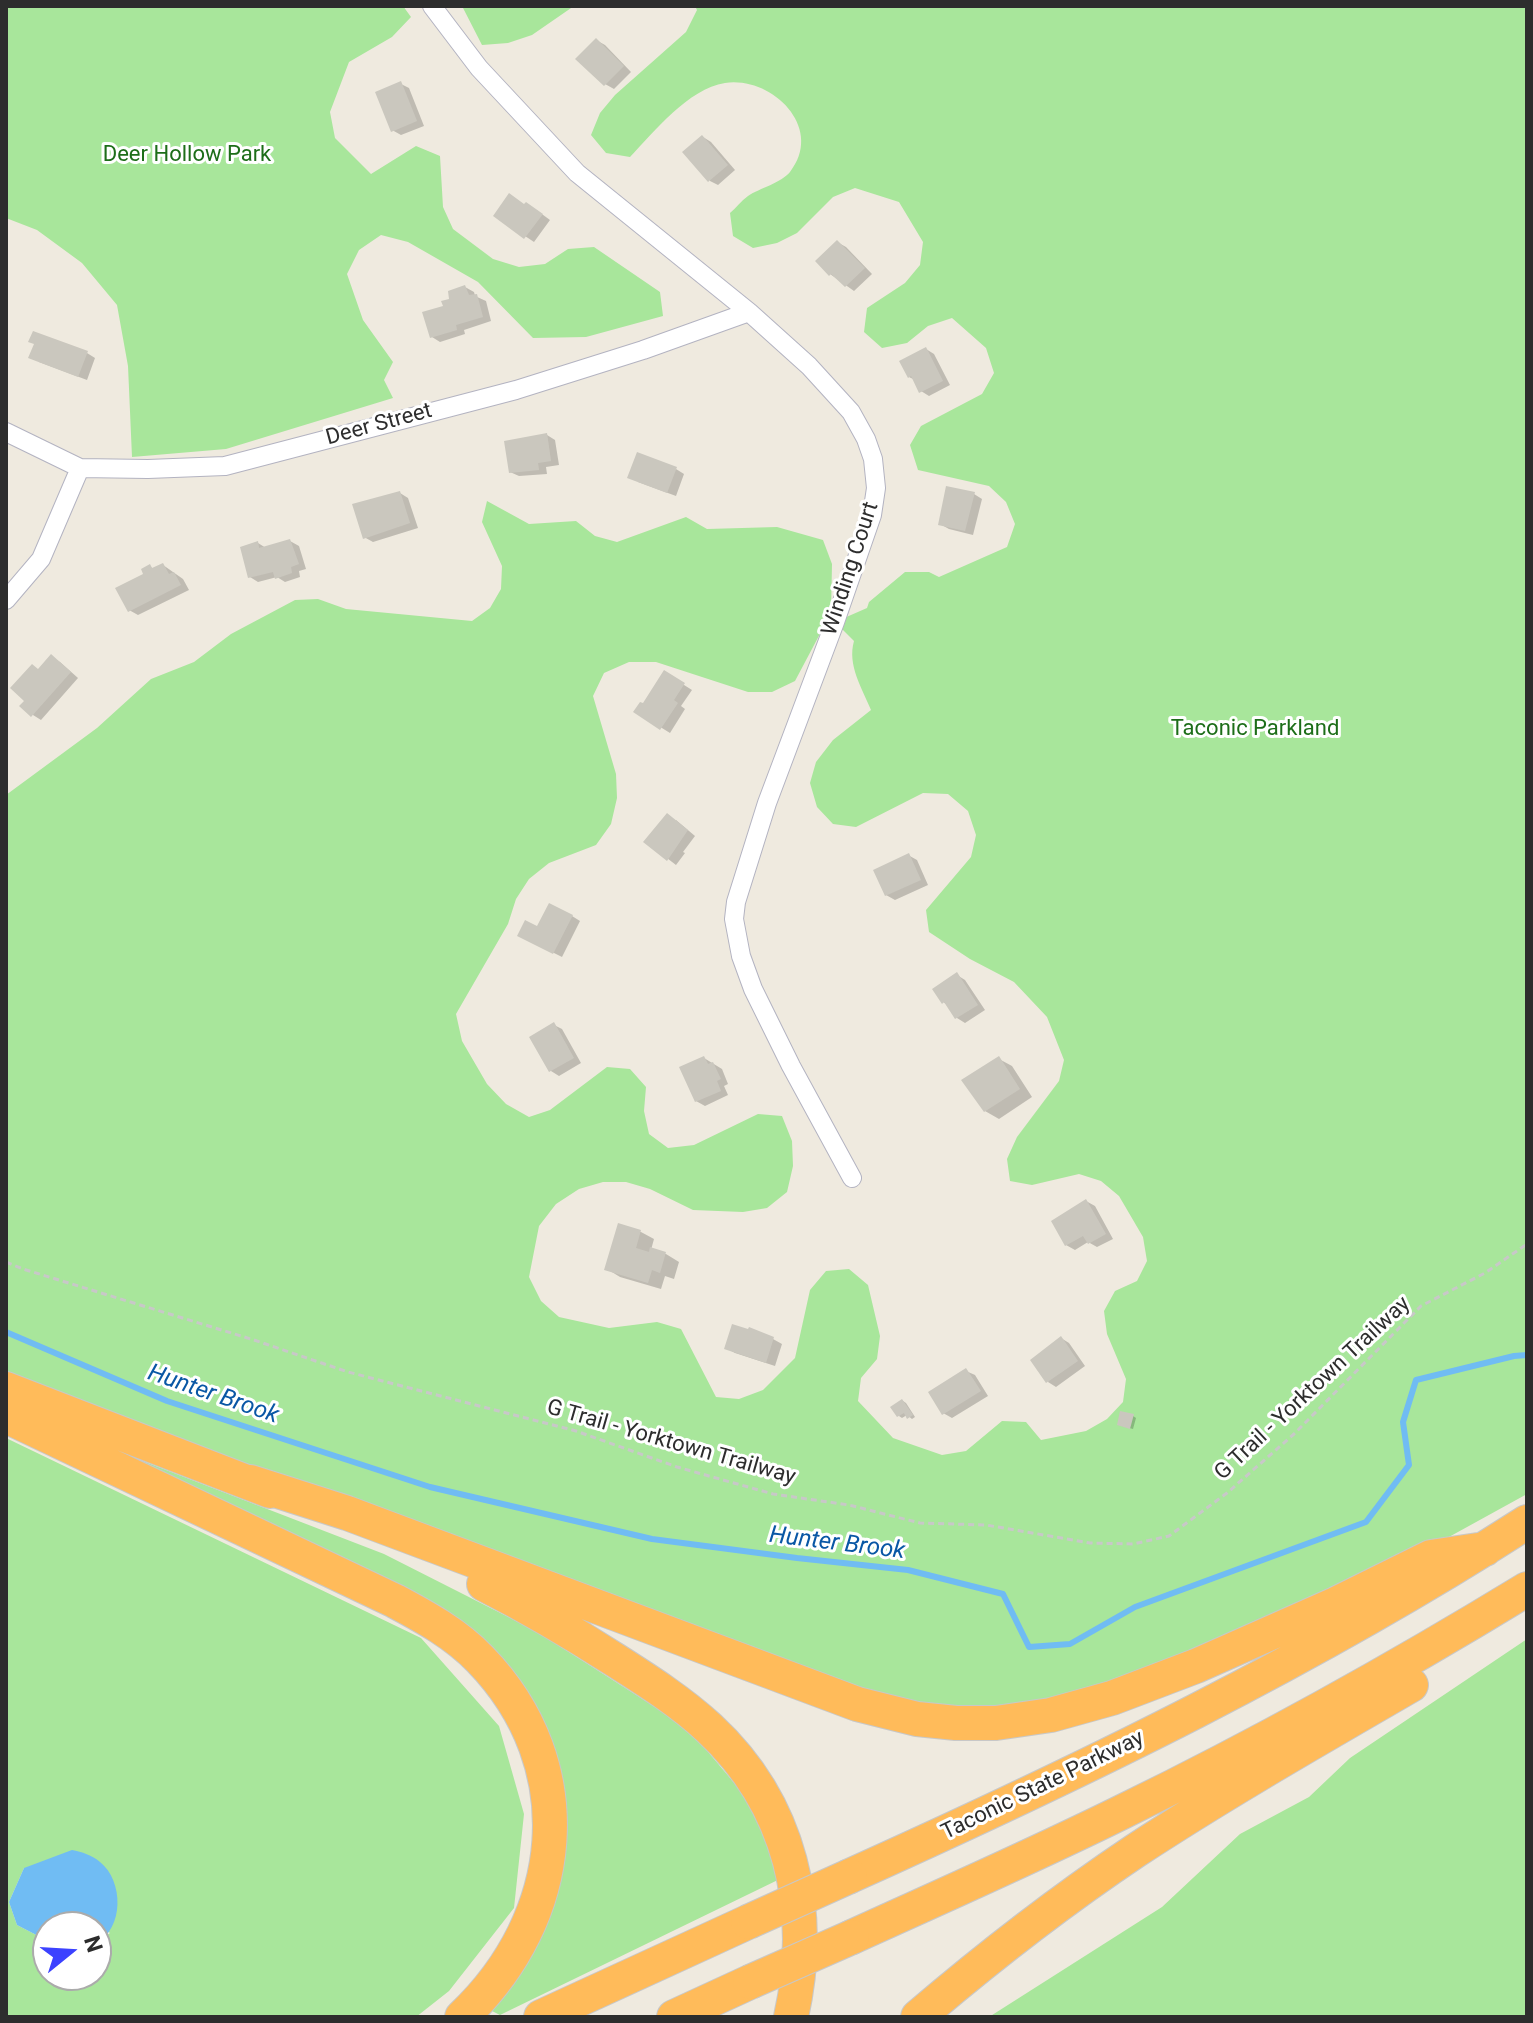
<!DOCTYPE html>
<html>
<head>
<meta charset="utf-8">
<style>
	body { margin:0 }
	#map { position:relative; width:1533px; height:2023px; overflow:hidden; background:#efeadf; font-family:Roboto,sans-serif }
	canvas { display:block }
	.frame { position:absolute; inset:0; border:8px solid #2d2d2d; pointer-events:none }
	.north { position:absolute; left:32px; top:1911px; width:80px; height:80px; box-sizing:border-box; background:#fff; border:2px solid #ababab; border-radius:50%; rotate:72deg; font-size:22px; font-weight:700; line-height:32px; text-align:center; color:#2d2d2d }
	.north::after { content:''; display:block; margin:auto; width:28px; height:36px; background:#3c42ff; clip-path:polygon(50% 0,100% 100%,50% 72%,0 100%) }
</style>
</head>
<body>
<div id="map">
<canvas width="1533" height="2023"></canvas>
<div class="frame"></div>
<div class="north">N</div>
</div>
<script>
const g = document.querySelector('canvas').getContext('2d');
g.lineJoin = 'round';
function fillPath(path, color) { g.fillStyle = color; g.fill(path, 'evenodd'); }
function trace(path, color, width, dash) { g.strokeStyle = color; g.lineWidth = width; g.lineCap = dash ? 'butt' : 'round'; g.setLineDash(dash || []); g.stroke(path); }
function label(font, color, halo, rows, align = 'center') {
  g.font = font + ' Roboto,sans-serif'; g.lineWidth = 6; g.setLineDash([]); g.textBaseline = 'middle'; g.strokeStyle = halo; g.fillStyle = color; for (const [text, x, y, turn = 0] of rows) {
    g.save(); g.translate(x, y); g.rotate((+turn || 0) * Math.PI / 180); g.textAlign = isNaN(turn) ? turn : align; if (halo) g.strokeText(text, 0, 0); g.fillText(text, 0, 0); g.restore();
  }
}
fillPath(new Path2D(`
	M6,6H403L411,17L392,37L349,62L330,112L335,138L371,174L416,146L440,156L443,207L453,229L493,259L519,267L545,264L568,249L594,247L660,292L663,316L586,337L533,338L478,282L408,242L381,235L359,250L347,274L363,320L393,362L384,380L393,398L226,449L132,457L128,366L117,305L82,263L37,230L6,218Z
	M462,6H574L532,35L508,43L482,45Z
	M695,6H1527V1494L1438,1543L1280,1619L1035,1709L914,1710L6,1376V795L97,728L151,679L194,662L231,634L295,600L318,599L346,609L472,621L490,608L501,589L502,566L482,522L487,501L529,524L576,521L595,536L617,542L686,517L707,529L777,527L823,540L832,564L831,613L795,681L772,692H748L656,662H629L604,673L593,696L616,774L617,798L611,824L596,845L549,863L529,879L516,899L508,924L456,1014L462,1041L487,1084L506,1104L529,1117L550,1110L607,1067L630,1069L646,1087L644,1111L649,1134L668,1148L694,1145L758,1114L782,1116L792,1141L793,1166L787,1192L767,1208L743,1212L693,1210L650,1189L626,1182H603L579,1189L556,1204L539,1226L529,1277L541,1301L559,1317L609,1328L657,1322L681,1329L716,1397L739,1399L763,1390L795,1358L810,1290L826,1271L849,1269L868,1285L880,1336L877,1359L861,1378L858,1401L893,1438L942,1455L966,1451L1002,1421L1026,1422L1041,1440L1086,1431L1107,1419L1123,1402L1126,1379L1107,1334L1104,1311L1115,1291L1137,1281L1147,1261L1143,1237L1119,1196L1101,1181L1079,1174L1032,1185L1010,1181L1007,1159L1017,1137L1059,1081L1064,1060L1047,1017L1014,982L970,959L929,932L926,910L971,857L976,835L968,811L948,794L923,793L856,827L833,824L817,807L810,783L816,762L833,740L871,710C862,688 847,665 854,641L835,622L867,608L869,602L905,572H929L939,577L1007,547L1015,524L1006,502L989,486L918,470L910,445L921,426L982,394L994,373L986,348L952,318L928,326L907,343L882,348L864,332L867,308L905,283L920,265L923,242L899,202L855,188L833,197L797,233L777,243L753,248L733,236L730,213C736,208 741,201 748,196C760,188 781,183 790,172C825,128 772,76 725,83C688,89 655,131 630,157L606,153L591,135L600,113L615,95L686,32L697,10Z
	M6,1438L421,1638L499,1726L524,1814L514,1908L449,1991L416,2017H6ZM24,1868L110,1933L96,1943V1975H48V1941L17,1925L9,1902Z
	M135,1458L384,1554L536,1631L688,1728L767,1822L784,1877L500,2015L490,2010L563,1843L466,1636L127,1466Z
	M1527,1639V2017H989L1162,1907L1240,1834L1309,1797L1350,1758Z`), '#a8e69b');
fillPath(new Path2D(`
	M72,1850C82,1852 92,1855 100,1862C124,1881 124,1929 96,1943V1927H48V1941L17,1925L9,1902L24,1868Z`), '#70bcf3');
fillPath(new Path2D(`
	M596,40L605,45L631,72L614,89L605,84Z
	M401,84L409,88L424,126L401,135L392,130Z
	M703,137L711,142L735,170L718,185L710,181Z
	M526,206L535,209L550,220L534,242L495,216Z
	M837,242L846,247L872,274L854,291L830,274Z
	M465,287L474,292L475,296L486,301L491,321L464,330L465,334L440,342L432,337L446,307Z
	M926,349L934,354L950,385L929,396L921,391L915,380L909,377Z
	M87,353L95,358L87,380L39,362Z
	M547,435L555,440L559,465L546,467L547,474L519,476L510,472Z
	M676,469L684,474L676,496L638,482Z
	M400,493L408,498L418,528L373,542L364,537Z
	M974,494L982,499L973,535L949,529L940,524Z
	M290,541L299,546L306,569L299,571L300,577L285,582L277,577L258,582L250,577L258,543L266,548Z
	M163,565L183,579L189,590L138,615L129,610L150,567L155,569Z
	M52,657L60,662L78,678L41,720L33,715L39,670Z
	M665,673L692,690L681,706L685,709L670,733L636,712L644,706Z
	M676,820L695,836L683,852L685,853L676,865L646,842Z
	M908,855L917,860L928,885L895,900L886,895Z
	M572,916L580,921L562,957L528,940L538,928Z
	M957,975L965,980L985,1010L965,1023L957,1018L949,1006L943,1002Z
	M554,1025L562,1029L581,1063L559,1076L551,1071Z
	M704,1058L722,1069L728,1084L724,1086L728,1095L705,1106L696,1101Z
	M999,1059L1012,1066L1032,1097L999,1119L985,1111Z
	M1086,1201L1095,1206L1113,1239L1097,1247L1088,1242L1075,1250L1066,1245Z
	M620,1225L641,1232L654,1239L651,1250L666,1254L679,1262L674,1279L665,1276L661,1289L620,1277L607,1269Z
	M1061,1338L1069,1343L1085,1366L1056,1387L1048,1382Z
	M773,1339L782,1344L775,1366L735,1353L726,1348Z
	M966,1371L975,1375L988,1396L952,1418L943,1413Z
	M903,1401L906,1403L915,1417L912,1419L907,1415L902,1418L899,1416Z
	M1133,1416L1136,1418L1133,1429L1122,1426Z`), '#0003');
trace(new Path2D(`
	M6,1332L167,1401L430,1487L652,1539L797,1558L908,1570L1003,1594L1029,1647L1070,1644L1135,1607L1366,1522L1409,1465L1403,1422L1416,1380L1514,1356L1527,1355`), '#70bcf3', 6);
fillPath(new Path2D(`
	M596,38L624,66L604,86L575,59Z
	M401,81L417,121L391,132L375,92Z
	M702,135L728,165L708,182L682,152Z
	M509,193L524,204L526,202L543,214L524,239L493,216Z
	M837,240L865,268L845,287L831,274L829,276L815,261Z
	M465,285L469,295L477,294L483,317L456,325L457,330L430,338L422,312L443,306L441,301L449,299L448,291Z
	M33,331L88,351L78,377L28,358L34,344L28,342Z
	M926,347L943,381L919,393L911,376L908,378L899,361Z
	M547,433L551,461L538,463L539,470L509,473L504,441Z
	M637,452L677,467L667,493L627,478Z
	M946,486L975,492L965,531L938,525Z
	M400,491L410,523L363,539L352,504Z
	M290,539L299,564L291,567L292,573L275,579L273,572L248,578L240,547L258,541L259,548Z
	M163,563L169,574L174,572L181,585L128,612L115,588L143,574L141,569L150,564L152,568Z
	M51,654L71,672L31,717L19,706L24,701L10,688L32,664L38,669Z
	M664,670L685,683L674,700L678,703L660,730L633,712L640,702L643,703Z
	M667,813L688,830L667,861L643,842Z
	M909,853L921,880L885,896L873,870Z
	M549,903L573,915L553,954L517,936L525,920L537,926Z
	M957,972L978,1005L955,1019L944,1002L942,1004L932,989Z
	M554,1022L574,1058L549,1072L529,1037Z
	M704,1056L708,1064L713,1062L721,1079L717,1081L721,1091L695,1102L679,1067Z
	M999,1056L1020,1089L984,1112L961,1080Z
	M1086,1199L1106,1234L1088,1244L1083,1236L1065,1246L1051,1221Z
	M618,1223L641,1230L636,1248L649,1252L650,1247L666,1252L660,1273L652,1270L648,1283L604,1270Z
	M732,1324L748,1329L749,1327L774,1337L766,1363L724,1349Z
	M1061,1336L1078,1361L1046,1383L1030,1360Z
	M966,1368L981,1391L942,1415L928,1392Z
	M902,1399L913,1415L907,1419L904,1413L897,1417L890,1407Z
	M1120,1411L1134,1414L1130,1429L1117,1425Z`), '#cac7be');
const street = new Path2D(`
	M432,6L479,68L577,173L749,312L809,366L851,412L866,439L873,459L876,488L872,515L835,622L767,803L736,902L734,919L741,956L753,989L791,1066L852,1178
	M6,432L80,468L148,469L225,466L516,390L643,350L749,312
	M6,600L41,559L80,468`);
const highway = new Path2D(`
	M6,1389L270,1491
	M6,1416L395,1601C425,1617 456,1634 480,1659C584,1766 567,1918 462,2017
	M250,1482L347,1513L857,1704L917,1719L956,1723H996L1051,1715L1112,1698L1196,1666L1336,1604L1431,1557L1485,1549
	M484,1584C529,1607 573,1633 615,1660C648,1681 681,1702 709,1728C791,1804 815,1910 791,2017
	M850,1876C1083,1771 1312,1660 1527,1522
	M852,1937C942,1896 1033,1856 1122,1812C1261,1744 1396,1669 1527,1589
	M541,2017L748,1922
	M674,2017L750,1982
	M918,2017C987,1958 1059,1902 1135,1851C1225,1792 1318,1739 1411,1685`);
trace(street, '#b3b3c1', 20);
trace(highway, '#c8c8c8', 36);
trace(new Path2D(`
	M6,1262L23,1269L254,1340L348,1372L576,1431L677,1467L773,1494L849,1505L920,1523L986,1525L1090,1543L1133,1544L1169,1536L1227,1493L1294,1434L1421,1306L1485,1273L1527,1244`), '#c8c8c8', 3, [6, 4]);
trace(street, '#fff', 18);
trace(highway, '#ffbb5a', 34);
const highwayBridge = new Path2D(`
	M748,1922L850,1876
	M750,1982L852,1937`);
trace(highwayBridge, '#c8c8c8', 36, []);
trace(highwayBridge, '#ffbb5a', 34);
label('22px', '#1d6e19', '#fff', [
	["Deer Hollow Park",187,155],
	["Taconic Parkland",1255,729]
]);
label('22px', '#2d2d2d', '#fff', [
	["Deer Street",379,425,-15],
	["Winding Court",851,569,-72],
	["G Trail - Yorktown Trailway",1313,1389,-43],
	["G Trail - Yorktown Trailway",671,1443,16],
	["Taconic State Parkway",1043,1786,-26]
]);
label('italic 24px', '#0957a5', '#fff', [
	["Hunter Brook",213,1395,19],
	["Hunter Brook",837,1544,7]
]);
</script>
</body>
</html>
